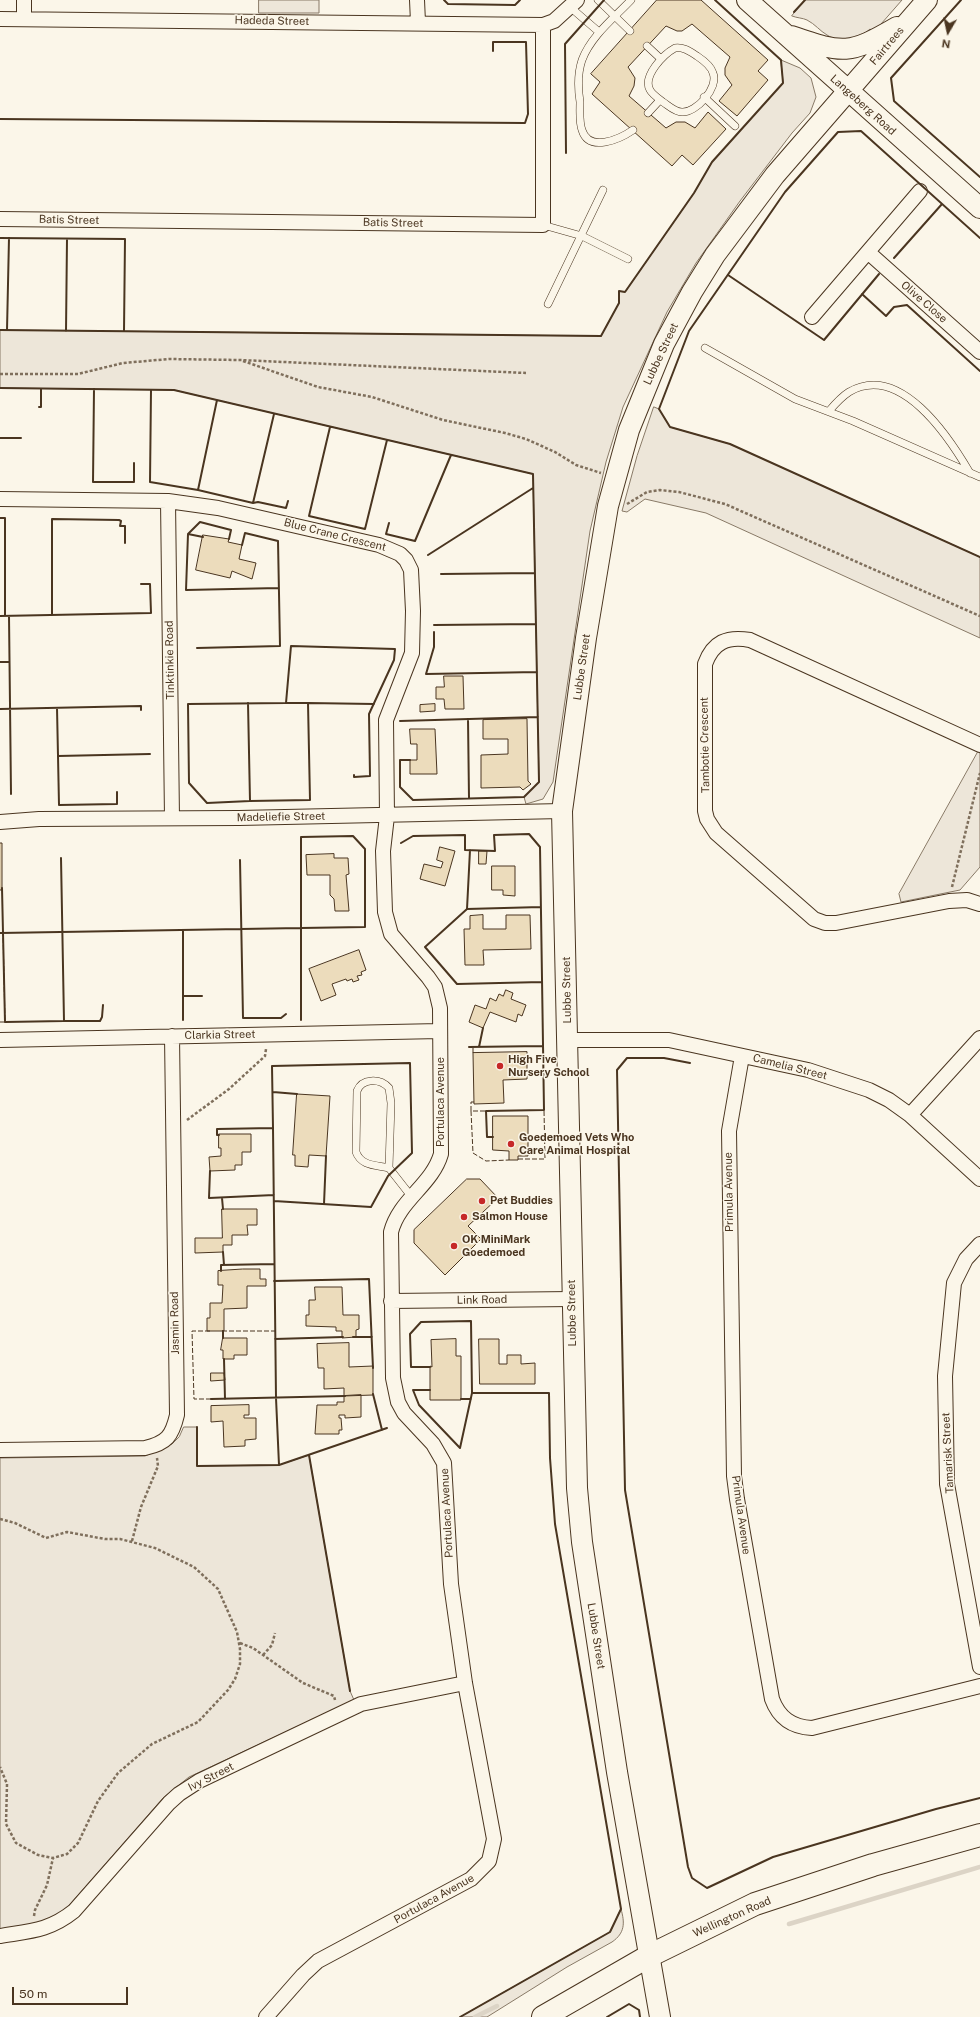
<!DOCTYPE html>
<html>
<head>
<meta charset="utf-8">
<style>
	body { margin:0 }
	#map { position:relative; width:980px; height:2017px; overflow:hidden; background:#fbf6e9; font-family:"Public Sans",sans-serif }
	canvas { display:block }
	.north { position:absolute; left:928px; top:12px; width:40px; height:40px; -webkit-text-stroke:3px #fbf6e9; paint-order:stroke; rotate:189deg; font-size:11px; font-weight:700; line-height:16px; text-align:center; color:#4a3520 }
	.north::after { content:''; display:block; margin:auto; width:14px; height:18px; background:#4a3520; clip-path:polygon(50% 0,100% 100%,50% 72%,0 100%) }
	.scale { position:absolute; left:12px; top:1987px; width:116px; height:18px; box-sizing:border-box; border:2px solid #4a3520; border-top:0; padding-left:5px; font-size:12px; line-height:14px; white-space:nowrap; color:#4a3520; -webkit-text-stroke:3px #fbf6e9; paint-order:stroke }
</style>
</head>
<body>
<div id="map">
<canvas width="980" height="2017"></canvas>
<div class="north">N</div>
<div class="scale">50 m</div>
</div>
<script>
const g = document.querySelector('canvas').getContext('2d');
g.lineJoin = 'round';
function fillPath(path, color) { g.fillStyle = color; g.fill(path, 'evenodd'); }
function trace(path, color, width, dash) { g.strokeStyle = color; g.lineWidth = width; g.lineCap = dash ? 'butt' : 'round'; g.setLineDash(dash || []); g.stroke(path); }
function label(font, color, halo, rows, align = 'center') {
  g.font = font + ' "Public Sans",sans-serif'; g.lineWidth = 3; g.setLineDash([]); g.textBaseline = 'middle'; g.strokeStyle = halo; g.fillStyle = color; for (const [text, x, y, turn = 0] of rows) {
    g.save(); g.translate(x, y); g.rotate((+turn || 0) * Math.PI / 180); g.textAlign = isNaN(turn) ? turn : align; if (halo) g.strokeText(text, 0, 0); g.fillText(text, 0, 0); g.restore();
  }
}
const green = new Path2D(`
	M259,0H319V13H259Z
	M805,0H902L874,32L870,29C859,39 841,44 827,35C820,31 815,24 807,20C803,18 797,18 792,16Z
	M781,60L800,68L811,78L816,97L810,113L792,133L740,201L696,263L667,312L623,407L606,462L590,531L553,782L543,799L526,804L524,797L539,782L533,474L174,390L0,388V330L601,336L619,303V291L625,292L694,193L712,162L783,83Z
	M654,407L659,409L670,427L730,444L980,557V638L706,513L645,499L627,512L622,511L637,456Z
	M978,752L980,753V867L960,890L901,902L899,894Z
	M184,1427H197V1466L279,1465L309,1455L350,1691L354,1700L189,1777L163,1798L65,1910L41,1923L0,1931V1458L145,1456L172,1444L179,1437Z
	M621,1909C625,1923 625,1933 612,1942L567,1967L487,2017H460L610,1932Z`);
fillPath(green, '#ede6d9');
trace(green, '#887966', 1);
trace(new Path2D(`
	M789,1924L980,1867
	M475,2017L497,2006`), '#dcd4c6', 4.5);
const building = new Path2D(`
	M657,0H701L768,60L758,71L768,80L737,116L719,101L732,85L725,75V68L730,57L692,24L682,31H677L666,26L628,67L635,78L634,86L629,96L666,128L676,122H685L695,128L708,112L726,129L693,165L682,155L672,166L592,94L600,82L591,74Z
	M203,535L229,539L228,542L242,545L239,559L256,563L252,579L232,571L230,578L196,570Z
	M444,676H463L464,709H445L444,699H436V687H444Z
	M435,704V711L420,712V705Z
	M527,719L528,781L531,784L523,790L520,787L481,788V755L508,754V739H483V720Z
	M410,729H435L437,774H410V760H417V744H411Z
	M0,843H2V890H0Z
	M440,847L455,851L445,886L420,879L424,864L441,868L443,862L437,860Z
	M479,851H487L486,864H479Z
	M334,854V858H348L349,874L346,875L349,911H335L334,899L330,895V875H307L306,855Z
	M492,866H515V896L503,895V890H492Z
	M483,915V929H506V915H530L531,949L483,950L484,965H465L464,929H470V916Z
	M359,950L366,970L361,972L362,975L357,976L359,980L353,982L352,979L347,981L346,979L332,984L336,995L321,1001L309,969Z
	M506,990L513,993L511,999L526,1005L522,1016L518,1014L516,1022L490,1012L483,1028L469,1022L475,1005L486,1009L490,998L496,1001L499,994L503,996Z
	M527,1052V1079L503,1080L504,1103L474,1104L473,1053Z
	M297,1094L330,1096L326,1156L309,1155L308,1167L295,1166V1155H293Z
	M493,1116H528V1156H518V1160H509V1151L493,1150Z
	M219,1134H251V1152H242V1165H235V1170L210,1171L209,1157L221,1156V1148H219Z
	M467,1179H480L498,1198L468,1226L481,1239L445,1275L414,1243V1230Z
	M222,1209H257V1225H247L248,1235H232V1245H223V1252L195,1253V1238H222Z
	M243,1269H260V1279H266V1286H247V1308L224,1309V1331H207V1318H210V1303H222L223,1285H218V1271Z
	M315,1287H342L343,1315H359V1329L356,1330V1337L342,1338V1331H336V1327L306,1326V1315H309V1300H315Z
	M223,1338H247V1355H234V1359H223V1350H221Z
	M456,1339V1356H461V1400H430V1366L432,1367L431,1340Z
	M479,1339H499V1364H507V1355H521V1364L535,1363V1384H480Z
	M349,1343V1367L373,1366V1395L344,1396V1388L324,1389V1368H318L317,1344Z
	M211,1373H224L225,1380L211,1381Z
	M361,1395V1417L345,1418V1415H339V1418H341L342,1430H339V1434H315L317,1405H337V1402H344V1396Z
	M249,1405V1415H244V1418H256V1439L245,1440V1446L224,1447L223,1421L211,1422V1406Z`);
fillPath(building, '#ecdcbc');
trace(building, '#4a3520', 1);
const lane = new Path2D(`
	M598,0L630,31
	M631,0C614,18 591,36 582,60C578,72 578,89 580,102C580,111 579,122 582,130C589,153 620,139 633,130
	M570,7L599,32
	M647,46L661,59
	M675,48C684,47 689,51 697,56C703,60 711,66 713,73C719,88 696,113 682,112C675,112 669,106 663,102C659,99 652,94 650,90C642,76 664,54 675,48Z
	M704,97L735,126
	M648,113L660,100
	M543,225L582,236L628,259
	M548,304L603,190
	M705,348L795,399L853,421L980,477
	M829,411C835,404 841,397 849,392C900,362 949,437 970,473
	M389,1168C376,1165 361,1166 356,1152L357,1091C362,1078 380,1078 389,1088L391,1103L389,1168L411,1196`);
const street = new Path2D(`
	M24,0V19
	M417,0L418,22
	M0,19L543,25L554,21L577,0
	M0,219L543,225V25
	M869,253L980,352
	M812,317L920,191
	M0,499L168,501L218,508L379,545L400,554L406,560L411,570L413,611L412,653L386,720L387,816L383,851L385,912L391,934L428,977L435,987L440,1008L441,1154C432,1185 399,1200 391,1232L393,1378L398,1402L404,1413L433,1444L444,1463L451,1584L465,1683L494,1839L489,1861L471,1879L318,1961L303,1975L266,2017
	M168,501L172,818
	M980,745L750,640C727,636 713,642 705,664V811L707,819L716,833L814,919L825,923H836L949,901L967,900L980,904
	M0,822L39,819L239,818L562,811
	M0,1040L440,1031
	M568,1040H669L808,1070L869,1090L889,1100L910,1115L980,1179
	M742,1056L729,1131L734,1476L737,1499L772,1699C779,1718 792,1727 812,1728L980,1686
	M910,1115L980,1038
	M980,1244L966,1259L954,1283L945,1376L947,1484L980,1667
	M391,1301L572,1299
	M0,1450L145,1448C167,1443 172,1436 177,1415L172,1036
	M0,1936C30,1931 49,1931 74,1911L169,1803L179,1794L199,1781L361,1704L465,1683`);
const secondary = new Path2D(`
	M747,0L980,208
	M791,36C844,54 849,55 897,27
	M660,2017L617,1772L582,1542L577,1488L562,811L586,638L608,506L629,430L664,344L692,292L715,255L775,175L927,0`);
const primary = new Path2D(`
	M543,2017L649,1956L755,1904L873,1865L980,1835`);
trace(lane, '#4a3520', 8);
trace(street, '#4a3520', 16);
trace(secondary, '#4a3520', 22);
trace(primary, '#4a3520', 24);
trace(new Path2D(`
	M243,361L318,387L372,397L443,420L505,433L526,439L555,452L576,465L601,473
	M0,374H78L123,363L169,359L240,360L526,373
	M627,504L647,492L660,490L679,492L725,504L980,616
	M952,887L980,773
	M187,1120L229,1089L265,1056L266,1049
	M0,1519L15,1523L46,1538L67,1532L105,1539H120L155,1548L194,1567L218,1589L237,1632L240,1649V1664L235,1679L228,1690L198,1722L152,1744L118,1773L98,1801L78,1843L67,1854L53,1858L38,1855L16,1843L6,1824L7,1784L0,1767
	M132,1541L141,1507L158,1466L157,1458
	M240,1643L253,1648L303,1683L334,1696L335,1700
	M263,1655L272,1645L275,1633
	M34,1916L35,1910L47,1885L53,1858`), '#7f6f5c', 2.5, [3, 2]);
trace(lane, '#fbf6e9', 7);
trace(street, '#fbf6e9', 14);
trace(secondary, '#fbf6e9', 20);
trace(primary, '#fbf6e9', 22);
trace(new Path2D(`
	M0,1022H5L3,933
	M473,1053V1046
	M474,1102H471V1111H486
	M471,1111L473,1153L486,1161L509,1160
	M518,1159H545L544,1110
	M210,1331H192L194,1399H211
	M222,1331H275`), '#4a3520', 1, [5, 2]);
trace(new Path2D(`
	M444,0L448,4L515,5L520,0
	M961,0L891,78L894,101L980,177
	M794,12L805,0
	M0,119L525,123L528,114L526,42H493V51
	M566,153L565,44L604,0
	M0,238L125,239L124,331
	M980,238L861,131L838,132L785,192L689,331L659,409L670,427L730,444L980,557
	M894,258L942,204
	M728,275L824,340L879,274
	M862,294L886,316L894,307L907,305L980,371
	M0,330L601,336L619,303V291L625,292L694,193L712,162L783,83L781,60L715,0
	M7,330L9,238
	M66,331L67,239
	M0,388L174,390L533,474L539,782L524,797L413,800L400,787V760H410
	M94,389L93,482H134V463
	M151,390L150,482L198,490L253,503L258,502L286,508L288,501
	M39,407H41V389
	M330,427L309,516L365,529L387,440
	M0,438H21
	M198,490L217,400
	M253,503L274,414
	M0,518H5V616
	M389,523L386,534L415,541L451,455
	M188,534L203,537
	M229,539L231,530L200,522L188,534L186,590L279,588
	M428,555L533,488
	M441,574L535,573
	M52,615V519L119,520L121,521L120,526H125V543
	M0,616L151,613L150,584H141
	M9,616L11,794
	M434,625L536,624
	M434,632V647L426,674L537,672
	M197,648L280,646L278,541L245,533L242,545
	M0,662H9
	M248,703L250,801L310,800L308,703H286L291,646L395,649L394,660L369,714L370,776L354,777V775
	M308,703L374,704
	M57,708L58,756L150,754
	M0,709L141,706V710
	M468,719L469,798
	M400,721L538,717
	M58,756L59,805L117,804V792
	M250,801L207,803L189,783L188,704L286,703
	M353,836L365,849V927L301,928V837Z
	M401,843L413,836L465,835V850L495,851L494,835L529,834L540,847L544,1110L486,1111L487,1137H493
	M61,858L64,1021H100L102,1017L103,1005
	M240,860L243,1018H281L286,1014
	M2,888L5,1022L64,1021
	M541,907L467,909L425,947L457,984L542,982
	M467,909L470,850
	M183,930V996H202
	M0,933L301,928V1020
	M183,996V1020
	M469,1047L543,1046
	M479,1047L483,1028
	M690,1063L664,1058H627L617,1070L625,1490L688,1867L692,1878L707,1888L773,1857L936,1809L980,1798
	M273,1092L297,1094
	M273,1128L276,1398L279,1465
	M219,1135H217V1129L273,1128L272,1066L410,1063L412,1153L388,1176L371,1207L274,1201
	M210,1171L209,1198L274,1195
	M222,1198L223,1209
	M324,1204L326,1156
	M223,1252L224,1265
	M221,1271V1265L274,1264
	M274,1281L369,1279L373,1368
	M353,1337H372
	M223,1338V1331
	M275,1339L343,1337
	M224,1359L225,1399
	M430,1367H411L410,1334L421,1322L471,1321L472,1393H549L550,1458L555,1524L621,1909L610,1932L460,2017
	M430,1390H413L419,1405L460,1448L472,1393
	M373,1394L382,1430
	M211,1399L345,1396
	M461,1399H471
	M197,1427V1466L279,1465L387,1428
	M309,1455L350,1691
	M607,2017L629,2004L639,2010L640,2017`), '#4a3520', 2);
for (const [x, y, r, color] of [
	[500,1066,4,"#c62828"],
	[511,1144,4,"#c62828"],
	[482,1201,4,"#c62828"],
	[464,1217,4,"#c62828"],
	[454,1246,4,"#c62828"]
]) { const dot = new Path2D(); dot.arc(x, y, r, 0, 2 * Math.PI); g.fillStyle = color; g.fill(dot); trace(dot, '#fbf6e9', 1.5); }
label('11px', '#4a3520', '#fbf6e9', [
	["Hadeda Street",272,21,1],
	["Fairtrees",887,46,-50],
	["Langeberg Road",863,105,42],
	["Batis Street",69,220,1],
	["Batis Street",393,223,1],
	["Olive Close",924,302,41],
	["Lubbe Street",661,354,-65],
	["Blue Crane Crescent",335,535,14],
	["Tinktinkie Road",170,660,-91],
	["Lubbe Street",582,667,-82],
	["Tambotie Crescent",705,745,-91],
	["Madeliefie Street",281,817,-1],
	["Lubbe Street",567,990,-91],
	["Clarkia Street",220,1035,-1],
	["Camelia Street",790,1067,14],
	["Portulaca Avenue",441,1102,-90],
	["Primula Avenue",729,1192,-91],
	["Link Road",482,1300,-1],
	["Lubbe Street",572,1313,-91],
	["Jasmin Road",175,1323,-91],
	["Tamarisk Street",948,1453,-93],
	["Portulaca Avenue",447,1513,-93],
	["Primula Avenue",741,1515,82],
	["Lubbe Street",596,1636,81],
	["Ivy Street",211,1777,-27],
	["Portulaca Avenue",434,1899,-29],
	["Wellington Road",732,1917,-24]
]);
label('bold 11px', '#4a3520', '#fbf6e9', [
	["High Five",508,1060],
	["Nursery School",508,1073],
	["Goedemoed Vets Who",519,1138],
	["Care Animal Hospital",519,1151],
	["Pet Buddies",490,1201],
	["Salmon House",472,1217],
	["OK MiniMark",462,1240],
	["Goedemoed",462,1253]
], 'left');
</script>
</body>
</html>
